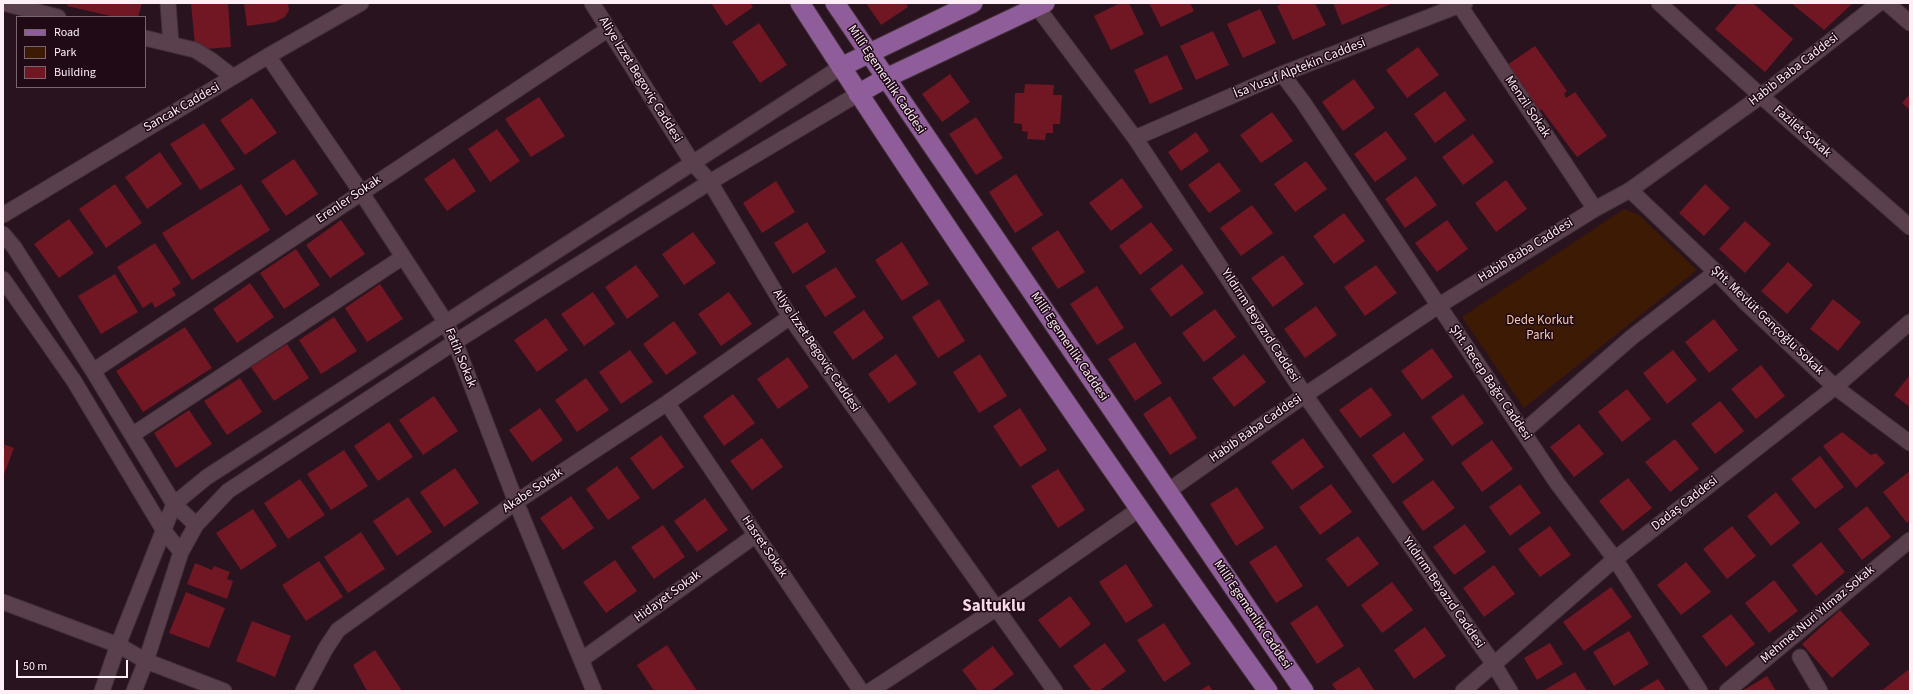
<!DOCTYPE html>
<html>
<head>
<meta charset="utf-8">
<style>
	body { margin:0 }
	#map { position:relative; width:1913px; height:694px; overflow:hidden; background:#29131f; font-family:"Source Sans 3",sans-serif }
	canvas { display:block }
	.frame { position:absolute; inset:0; border:4px solid #feeef6; pointer-events:none }
	.legend { position:absolute; left:16px; top:16px; width:130px; height:72px; box-sizing:border-box; background:#1f0a16; border:1px solid #786570; margin:0; padding:5px 7px; list-style:none; font-size:12px; color:#feeef6 }
	.legend li { display:flex; align-items:center; gap:8px; height:20px }
	.legend b { width:20px; border:1px solid #786570 }
	.scale { position:absolute; left:16px; top:660px; width:112px; height:18px; box-sizing:border-box; border:2px solid #feeef6; border-top:0; padding-left:5px; font-size:12px; line-height:14px; white-space:nowrap; color:#feeef6; -webkit-text-stroke:3px #1f0a16; paint-order:stroke }
</style>
</head>
<body>
<div id="map">
<canvas width="1913" height="694"></canvas>
<div class="frame"></div>
<ul class="legend">
<li><b style="height:5px;background:#905d9b"></b>Road</li>
<li><b style="height:11px;background:#3c1a04"></b>Park</li>
<li><b style="height:11px;background:#701723"></b>Building</li>
</ul>
<div class="scale">50 m</div>
</div>
<script>
const g = document.querySelector('canvas').getContext('2d');
g.lineJoin = 'round';
function fillPath(path, color) { g.fillStyle = color; g.fill(path, 'evenodd'); }
function trace(path, color, width, dash) { g.strokeStyle = color; g.lineWidth = width; g.lineCap = dash ? 'butt' : 'round'; g.setLineDash(dash || []); g.stroke(path); }
function label(font, color, halo, rows, align = 'center') {
  g.font = font + ' "Source Sans 3",sans-serif'; g.lineWidth = 3; g.setLineDash([]); g.textBaseline = 'middle'; g.strokeStyle = halo; g.fillStyle = color; for (const [text, x, y, turn = 0] of rows) {
    g.save(); g.translate(x, y); g.rotate((+turn || 0) * Math.PI / 180); g.textAlign = isNaN(turn) ? turn : align; if (halo) g.strokeText(text, 0, 0); g.fillText(text, 0, 0); g.restore();
  }
}
fillPath(new Path2D(`
	M1624,209L1639,215L1697,270L1524,408L1462,317Z`), '#3c1a04');
fillPath(new Path2D(`
	M68,3H142L138,17H115L67,6Z
	M191,3H228L231,47L205,49V46H195Z
	M244,3H288L289,10L285,17L275,22L247,26Z
	M711,3H750L753,7L726,26Z
	M866,3H906L908,7L881,25Z
	M1120,3H1129L1144,34L1111,50L1094,16Z
	M1149,3H1190L1194,11L1161,27Z
	M1283,3H1315L1326,25L1293,40L1277,6Z
	M1333,3H1393L1342,25Z
	M1738,3H1753L1793,39L1765,72L1715,29Z
	M1791,3H1853L1824,30Z
	M1260,9L1276,43L1243,58L1227,24Z
	M759,23L787,65L760,83L732,42Z
	M1213,31L1229,65L1196,80L1180,46Z
	M1535,46L1567,91L1564,94L1566,98L1575,92L1607,136L1577,157L1541,109L1537,113L1504,67Z
	M1418,47L1439,75L1407,98L1386,70Z
	M1167,55L1183,89L1150,104L1134,70Z
	M950,74L970,102L942,122L922,94Z
	M1354,79L1375,108L1343,131L1322,102Z
	M1025,84L1054,85L1053,95H1062L1060,124H1053V133H1046L1045,140L1027,139L1028,132L1022,131V124L1014,123L1015,93H1024Z
	M1445,91L1466,120L1435,143L1414,114Z
	M1910,94V110L1902,103Z
	M539,97L565,136L531,157L505,119Z
	M252,98L277,133L245,155L220,120Z
	M1272,112L1293,141L1261,163L1240,135Z
	M976,117L1003,158L976,175L949,134Z
	M204,123L235,169L200,190L170,144Z
	M497,129L520,161L490,182L468,149Z
	M1386,131L1407,159L1375,182L1354,154Z
	M1196,132L1209,151L1181,171L1168,152Z
	M1473,134L1494,162L1463,185L1442,157Z
	M160,152L182,184L147,209L125,177Z
	M454,158L476,191L447,211L424,179Z
	M294,159L318,194L286,216L261,181Z
	M1306,161L1327,189L1295,212L1274,184Z
	M1219,162L1241,191L1209,213L1188,185Z
	M1016,174L1043,215L1015,233L989,192Z
	M1416,176L1437,205L1405,228L1385,199Z
	M1122,178L1143,207L1111,231L1089,203Z
	M1506,180L1527,209L1496,232L1475,203Z
	M776,181L795,212L762,233L743,203Z
	M115,184L142,223L106,248L79,209Z
	M241,184L270,230L192,280L162,233Z
	M1705,184L1730,208L1704,236L1679,213Z
	M1252,205L1273,233L1241,256L1220,228Z
	M1344,213L1365,241L1334,264L1313,236Z
	M69,219L94,253L59,278L34,244Z
	M341,220L365,254L330,278L306,245Z
	M1447,220L1468,249L1437,272L1415,243Z
	M1745,221L1771,244L1745,273L1719,249Z
	M807,222L826,252L793,274L774,243Z
	M1151,222L1173,250L1140,275L1119,246Z
	M1058,230L1085,272L1058,289L1031,248Z
	M693,232L716,263L684,285L662,254Z
	M902,242L929,284L902,301L875,260Z
	M155,243L181,283L172,289L176,295L155,308L152,302L143,308L117,267Z
	M296,249L320,285L284,309L260,273Z
	M1283,255L1304,284L1273,307L1251,278Z
	M1788,262L1813,285L1787,314L1761,291Z
	M1182,264L1204,293L1171,317L1150,289Z
	M636,265L659,296L627,319L605,287Z
	M1376,265L1397,293L1365,316L1344,287Z
	M836,267L856,297L825,317L805,286Z
	M115,274L138,312L101,334L78,296Z
	M250,283L274,317L237,343L213,309Z
	M380,284L403,319L367,342L345,308Z
	M1097,286L1124,328L1097,345L1070,304Z
	M593,292L615,324L584,346L561,314Z
	M729,292L752,324L721,346L698,314Z
	M939,299L965,341L938,358L912,317Z
	M1833,299L1861,322L1838,351L1810,329Z
	M1316,306L1337,335L1305,358L1284,329Z
	M1215,309L1236,337L1204,362L1182,333Z
	M864,310L884,338L853,360L833,332Z
	M334,317L357,351L321,374L299,340Z
	M546,318L568,350L537,372L514,340Z
	M1714,319L1738,350L1709,373L1685,342Z
	M674,321L697,353L666,375L643,344Z
	M185,327L212,368L143,412L116,371Z
	M1135,342L1162,383L1135,401L1108,359Z
	M287,344L309,378L274,401L251,367Z
	M1432,348L1453,377L1422,400L1401,371Z
	M630,350L653,382L621,404L599,372Z
	M1673,350L1697,380L1667,404L1643,373Z
	M896,354L917,384L889,403L868,374Z
	M980,354L1007,396L979,413L953,372Z
	M1244,354L1266,382L1234,407L1212,378Z
	M788,357L809,387L778,409L757,379Z
	M1761,365L1785,396L1756,419L1731,389Z
	M1910,375V407L1894,395Z
	M240,378L262,412L227,435L204,401Z
	M586,378L609,410L577,432L555,400Z
	M1371,387L1392,415L1360,438L1339,410Z
	M1627,389L1651,419L1622,442L1598,412Z
	M733,394L755,423L724,446L703,416Z
	M1463,394L1484,423L1452,446L1431,417Z
	M434,396L458,431L423,455L399,420Z
	M1170,396L1197,438L1170,455L1143,414Z
	M1720,401L1744,431L1715,454L1691,424Z
	M540,408L563,440L532,462L509,430Z
	M1020,408L1047,450L1020,467L993,426Z
	M189,410L212,444L176,468L154,433Z
	M389,422L413,457L378,481L354,446Z
	M1579,424L1604,454L1574,477L1550,447Z
	M1404,432L1424,460L1393,484L1372,455Z
	M1842,432L1871,455L1876,453L1885,463L1856,488L1823,446Z
	M661,435L684,467L653,490L630,458Z
	M762,438L783,467L752,490L730,461Z
	M1303,438L1324,467L1292,490L1271,462Z
	M1675,439L1699,469L1670,492L1645,462Z
	M1492,440L1513,469L1482,492L1461,463Z
	M3,444L14,448L3,477Z
	M344,450L368,486L331,510L307,474Z
	M1820,456L1844,487L1815,509L1791,479Z
	M617,466L640,498L608,520L586,489Z
	M455,468L479,503L444,527L420,492Z
	M1058,469L1085,510L1058,528L1031,486Z
	M1910,471V521L1907,523L1883,492Z
	M1628,478L1652,508L1623,531L1599,501Z
	M300,479L325,515L288,539L264,503Z
	M1433,480L1455,508L1423,531L1402,502Z
	M1331,484L1352,512L1320,535L1299,507Z
	M1520,484L1541,513L1510,536L1489,507Z
	M1237,487L1264,528L1236,546L1210,504Z
	M1776,492L1800,523L1771,546L1747,516Z
	M571,496L594,528L563,550L540,518Z
	M408,497L432,532L397,556L373,521Z
	M705,498L728,530L697,552L674,521Z
	M1867,506L1891,537L1862,560L1838,529Z
	M253,509L277,546L241,570L216,533Z
	M1465,524L1486,552L1454,575L1433,547Z
	M663,525L685,557L654,579L631,547Z
	M1550,526L1571,555L1540,577L1518,549Z
	M1732,526L1756,556L1727,579L1703,549Z
	M361,532L385,569L348,593L324,557Z
	M1358,536L1379,564L1348,587L1326,559Z
	M1821,542L1845,572L1816,596L1792,565Z
	M1276,545L1303,586L1276,603L1249,562Z
	M615,560L637,591L606,613L583,582Z
	M319,561L343,597L306,621L282,585Z
	M1686,562L1711,592L1681,615L1657,585Z
	M195,563L212,570L214,566L230,572L227,579L233,581L227,599L187,584Z
	M1126,564L1153,606L1126,623L1099,582Z
	M1494,565L1515,594L1484,617L1463,588Z
	M1774,580L1798,611L1769,633L1745,603Z
	M1392,582L1413,610L1382,633L1361,605Z
	M1611,587L1632,617L1584,651L1563,622Z
	M186,592L225,608L209,648L169,633Z
	M1070,596L1091,624L1060,648L1038,620Z
	M1317,605L1344,646L1317,664L1290,623Z
	M1840,610L1870,644L1832,678L1802,644Z
	M1731,614L1755,644L1726,667L1702,636Z
	M252,621L291,636L275,677L236,661Z
	M1164,623L1191,664L1164,682L1137,640Z
	M1425,627L1446,656L1414,679L1394,650Z
	M1629,631L1649,664L1614,686L1593,652Z
	M1105,643L1126,671L1099,691H1092L1073,666Z
	M1550,643L1563,664L1537,680L1524,658Z
	M667,645L697,691H654L637,665Z
	M993,646L1014,674L991,691H978L962,670Z
	M375,650L402,691H367L353,665Z
	M1359,667L1375,691H1337L1332,684Z
	M1908,670L1910,672V691H1881Z
	M1575,672L1587,691H1543Z
	M1767,676L1776,691H1742Z
	M1658,679L1666,691H1638Z
	M1209,685L1213,691H1199Z`), '#701723');
const minor = new Path2D(`
	M3,3L58,17
	M168,3L171,44
	M592,3L692,162L710,182L790,317L1055,691
	M1034,3L1135,138L1305,395L1493,663L1510,691
	M1659,3L1761,96L1910,227
	M1887,3L1910,23
	M1460,6L1595,209
	M145,38L195,50L211,60L233,77
	M268,56L361,192L445,321L455,342L516,502L594,691
	M1282,74L1303,102L1557,483L1615,559L1700,691
	M1135,138L1282,74L1465,3
	M1630,190L1716,272L1746,303L1835,387L1910,443
	M3,215L268,56L361,3
	M3,234L14,247L93,371L174,504L196,525
	M3,279L74,381L164,531L181,552
	M93,371L607,30
	M667,403L861,691
	M1523,432L1632,337L1716,272
	M132,435L403,257
	M1168,491L1305,395L1438,306L1595,209L1630,190L1761,96L1879,3
	M3,602L118,645L146,661L224,691
	M1800,657L1820,691
	M581,660L756,535
	M102,691L118,645L174,504L207,477L841,67
	M134,691L146,661L181,552L196,525L228,491L455,342L710,182L858,94
	M303,691L326,648L338,630L516,502L667,403L790,317
	M870,691L997,608L1138,510
	M1463,691L1615,559L1835,387L1910,322
	M1727,691L1910,540`);
const major = new Path2D(`
	M800,3C950,236 1107,465 1268,691
	M835,3L1304,691
	M841,67L973,3
	M858,94L886,78L1045,3`);
trace(minor, '#403038', 17);
trace(major, '#403038', 21);
trace(minor, '#5a404d', 15);
trace(major, '#905d9b', 19);
label('13px', '#feeef6', '#1f0a16', [
	["İsa Yusuf Alptekin Caddesi",1300,69,-22],
	["Habib Baba Caddesi",1794,70,-38],
	["Aliye İzzet Begoviç Caddesi",640,80,58],
	["Millî Egemenlik Caddesi",886,80,56],
	["Menzil Sokak",1527,107,56],
	["Sancak Caddesi",182,108,-30],
	["Fazilet Sokak",1802,132,41],
	["Erenler Sokak",349,200,-34],
	["Habib Baba Caddesi",1526,251,-32],
	["Şht. Mevlüt Gençoğlu Sokak",1767,321,44],
	["Yıldırım Beyazıd Caddesi",1260,326,57],
	["Millî Egemenlik Caddesi",1069,347,56],
	["Aliye İzzet Begoviç Caddesi",816,351,56],
	["Fatih Sokak",460,358,68],
	["Şht. Recep Bağcı Caddesi",1490,383,56],
	["Habib Baba Caddesi",1256,429,-35],
	["Akabe Sokak",533,491,-34],
	["Dadaş Caddesi",1685,504,-38],
	["Hasret Sokak",764,547,56],
	["Yıldırım Beyazıd Caddesi",1443,593,55],
	["Hidayet Sokak",668,597,-36],
	["Millî Egemenlik Caddesi",1252,615,56],
	["Mehmet Nuri Yılmaz Sokak",1818,615,-40]
]);
label('13px', '#f6c9b0', '#1f0a16', [
	["Dede Korkut",1540,321],
	["Parkı",1540,336]
]);
label('bold 17px', '#f9d9e8', '#1f0a16', [
	["Saltuklu",994,607]
]);
</script>
</body>
</html>
